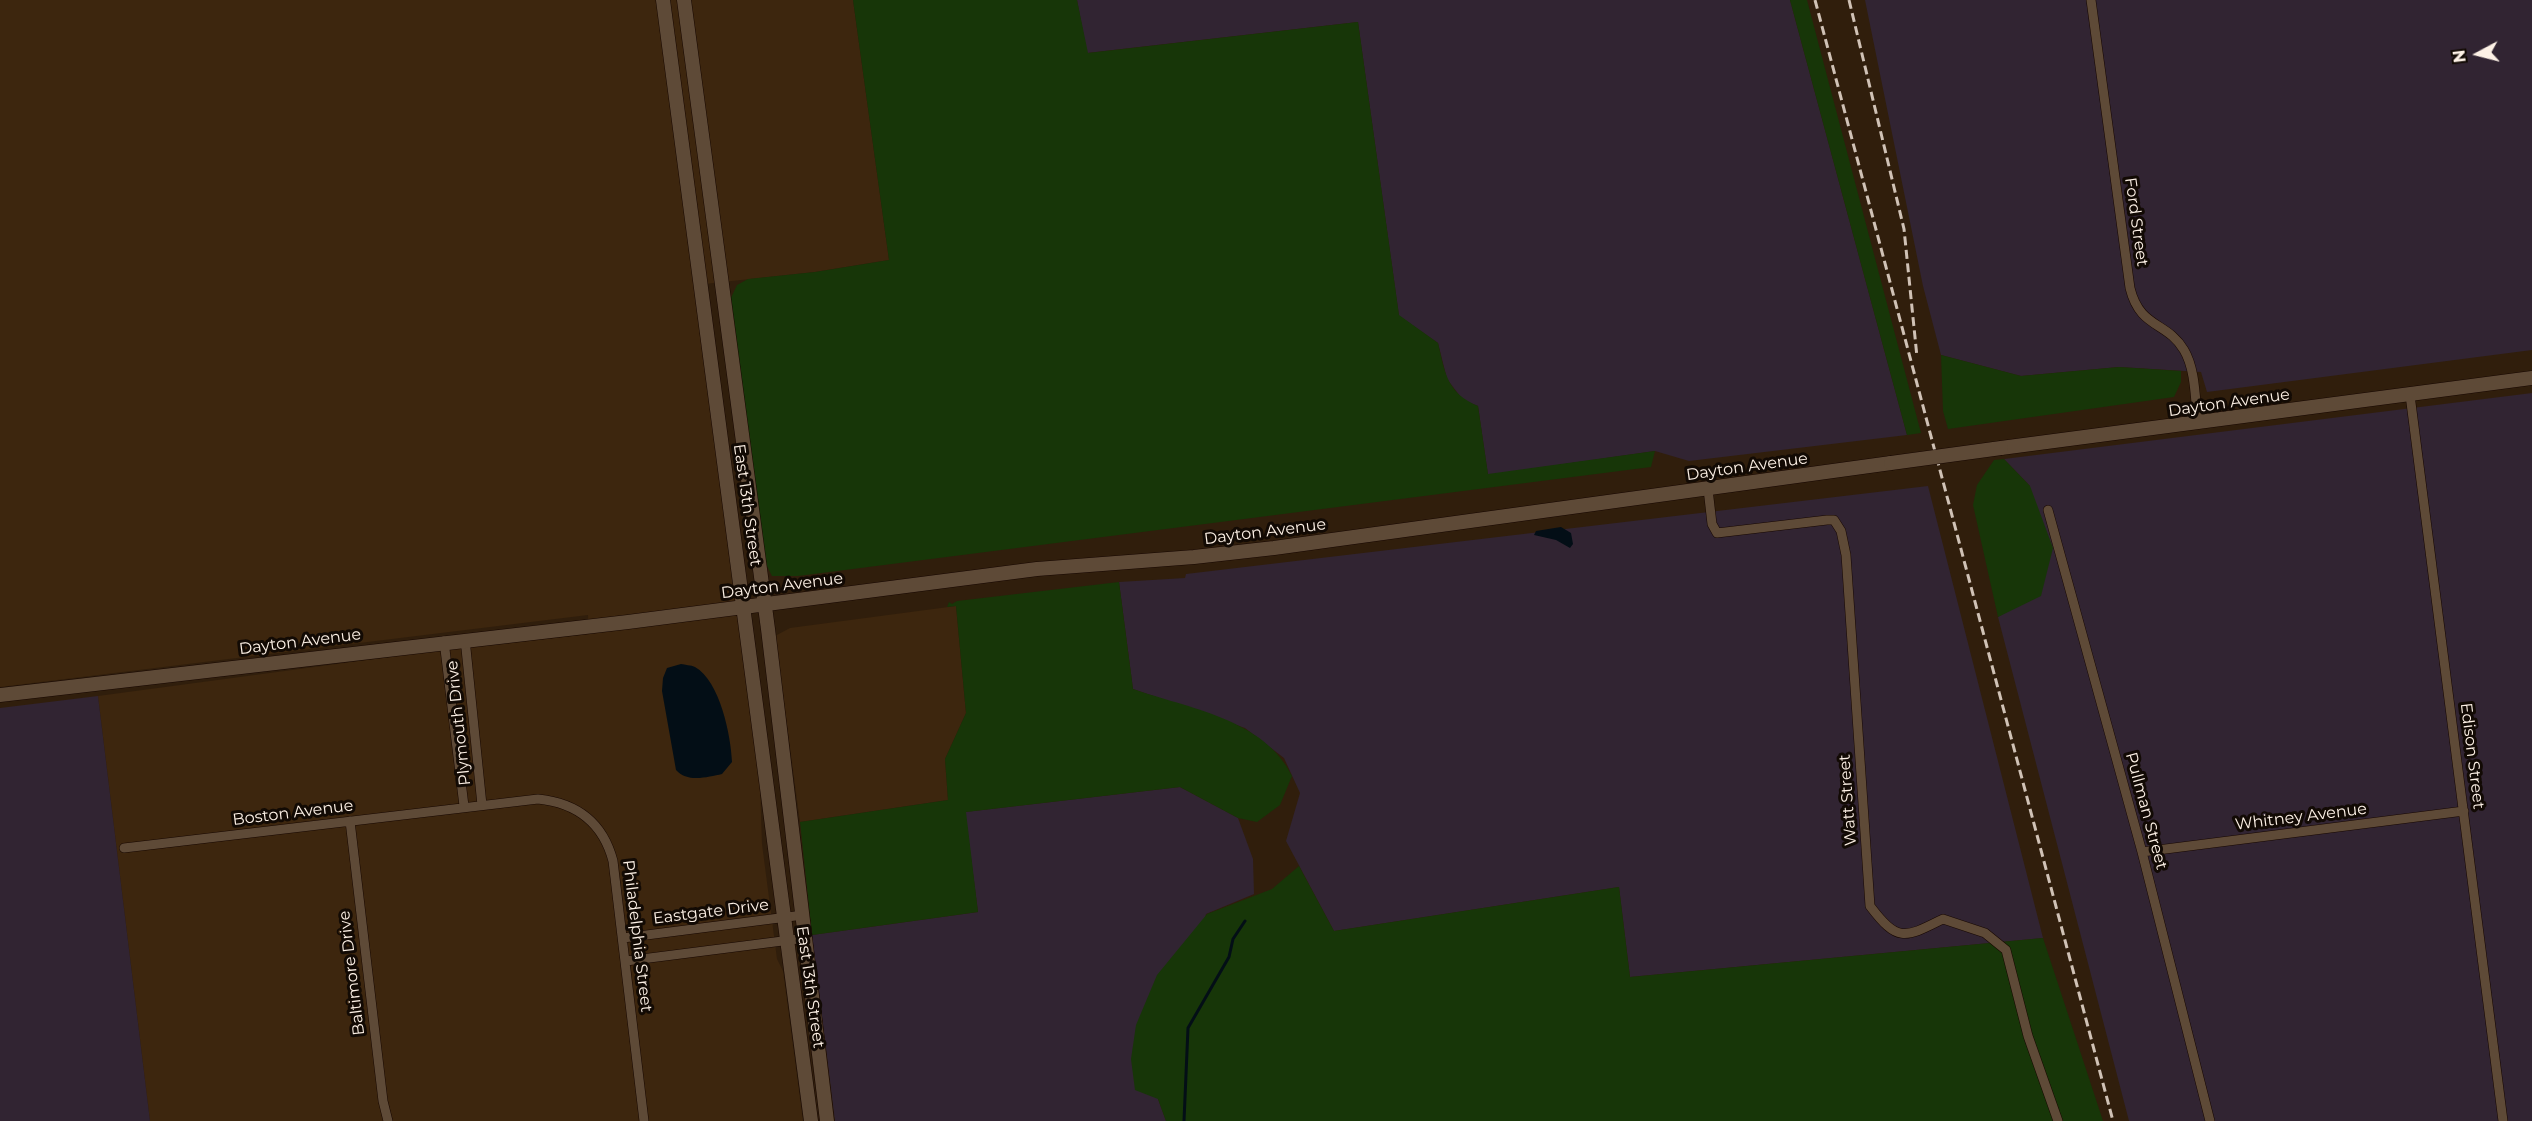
<!DOCTYPE html>
<html>
<head>
<meta charset="utf-8">
<style>
	body { margin:0 }
	#map { position:relative; width:2532px; height:1121px; overflow:hidden; background:#301e0c; font-family:Montserrat,sans-serif }
	canvas { display:block }
	.north { position:absolute; left:2448px; top:24px; width:60px; height:60px; -webkit-text-stroke:4px #120a04; paint-order:stroke; rotate:263deg; font-size:16px; font-weight:700; line-height:24px; text-align:center; color:#fdf1e6 }
	.north::after { content:''; display:block; margin:auto; width:21px; height:27px; background:#fdf1e6; clip-path:polygon(50% 0,100% 100%,50% 72%,0 100%) }
</style>
</head>
<body>
<div id="map">
<canvas width="2532" height="1121"></canvas>
<div class="north">N</div>
</div>
<script>
const g = document.querySelector('canvas').getContext('2d');
g.lineJoin = 'round';
function fillPath(path, color) { g.fillStyle = color; g.fill(path, 'evenodd'); }
function trace(path, color, width, dash) { g.strokeStyle = color; g.lineWidth = width; g.lineCap = dash ? 'butt' : 'round'; g.setLineDash(dash || []); g.stroke(path); }
function label(font, color, halo, rows, align = 'center') {
  g.font = font + ' Montserrat,sans-serif'; g.lineWidth = 6; g.setLineDash([]); g.textBaseline = 'middle'; g.strokeStyle = halo; g.fillStyle = color; for (const [text, x, y, turn = 0] of rows) {
    g.save(); g.translate(x, y); g.rotate((+turn || 0) * Math.PI / 180); g.textAlign = isNaN(turn) ? turn : align; if (halo) g.strokeText(text, 0, 0); g.fillText(text, 0, 0); g.restore();
  }
}
fillPath(new Path2D(`
	M0,0H853L889,260L815,272L695,285L760,785L762,844L777,959L783,971L803,1121H150L98,696L419,653L589,634L588,615L0,687Z
	M956,606L966,713L945,759L948,800L800,822L775,636L790,628Z`), '#3d260e');
fillPath(new Path2D(`
	M1077,0H1790L1907,435L1689,461L1655,451L1488,475L1478,406L1463,400L1447,379L1438,343L1399,316L1358,22L1087,53Z
	M1865,0H2532V350L2207,392L2201,372L2119,367L2021,376L1941,355L1923,286Z
	M2532,393V1121H2129L1998,617L2011,609L2030,486L2004,459Z
	M1928,486L2043,938L1630,977L1619,887L1334,931L1286,841L1300,793L1284,758L1245,728L1133,689L1119,582L1185,578L1186,574Z
	M98,696L150,1121H0V708Z
	M1180,787L1238,818L1253,859L1254,894L1206,914L1158,1099L1166,1121H835L812,935L978,912L965,812Z`), '#312432');
fillPath(new Path2D(`
	M853,0H1077L1088,53L1358,22L1399,315L1438,343C1445,373 1447,393 1478,406L1488,474L1655,451L1651,467L798,576H772L765,562L730,300L737,285L748,279L815,272L889,260Z
	M1790,0H1807L1921,433L1907,435Z
	M1941,355L2021,376L2119,367L2181,371V382L2174,397L1948,429L1943,411Z
	M2004,459L2030,486L2053,548L2041,596L1998,617L1973,505L1977,485L1994,460Z
	M1119,582L1133,689C1187,708 1265,719 1292,776L1280,805L1257,822L1238,818L1180,787L966,812L978,912L812,935L800,822L948,800L945,759L966,713L956,606L947,607L949,602L952,604L957,601Z
	M1299,866L1334,931L1619,887L1630,977L2043,938L2103,1121H1166L1158,1099L1135,1090L1131,1059L1136,1025L1157,975L1207,914L1272,889Z`), '#173608');
fillPath(new Path2D(`
	M1561,527L1571,533L1573,544L1570,548L1556,540L1534,535L1536,531Z
	M681,664C685,665 691,665 695,667C720,681 731,736 732,762L722,774C708,777 687,783 676,770L662,691L663,678L667,668Z`), '#030e16');
trace(new Path2D(`
	M1184,1121L1188,1028L1229,957L1233,939L1245,921`), '#030e16', 3);
const street = new Path2D(`
	M2091,0L2130,288C2140,329 2167,321 2184,350C2196,370 2195,401 2198,424
	M2410,395L2503,1121
	M1708,489L1712,524L1717,533L1827,520H1834L1841,531L1846,555L1870,906C1898,943 1905,938 1943,919L1985,933L2006,950L2028,1036L2058,1121
	M2048,510L2142,852L2210,1121
	M465,639L482,805
	M444,641L464,806
	M350,821L383,1101L388,1121
	M124,848L538,799C577,803 603,823 613,861L644,1121
	M2142,852L2464,811
	M623,938L803,915
	M626,961L806,938`);
const secondary = new Path2D(`
	M663,0L811,1121
	M684,0L768,629L827,1121
	M2001,448L2532,378
	M0,695L628,622L1037,569L1194,557L1274,548L1891,463`);
trace(street, '#170700', 10);
trace(secondary, '#170700', 15);
trace(street, '#5e4a37', 9);
trace(secondary, '#5e4a37', 14);
trace(new Path2D(`
	M1815,0L2113,1121
	M1849,0L1904,229L1917,357`), '#d0c2b6', 3, [9, 4.5]);
const secondaryBridge = new Path2D(`
	M1891,463L2001,448`);
trace(secondaryBridge, '#170700', 15, []);
trace(secondaryBridge, '#5e4a37', 14);
label('16px', '#fdf1e6', '#120a04', [
	["Ford Street",2136,222,82],
	["Dayton Avenue",2229,403,-8],
	["Dayton Avenue",1747,467,-8],
	["East 13th Street",747,505,82],
	["Dayton Avenue",1265,532,-7],
	["Dayton Avenue",782,586,-7],
	["Dayton Avenue",300,642,-7],
	["Plymouth Drive",459,723,-96],
	["Edison Street",2472,756,83],
	["Watt Street",1848,800,-94],
	["Pullman Street",2146,811,75],
	["Boston Avenue",293,813,-7],
	["Whitney Avenue",2301,817,-7],
	["Eastgate Drive",711,912,-7],
	["Philadelphia Street",637,936,83],
	["Baltimore Drive",352,973,-97],
	["East 13th Street",810,987,82]
]);
</script>
</body>
</html>
